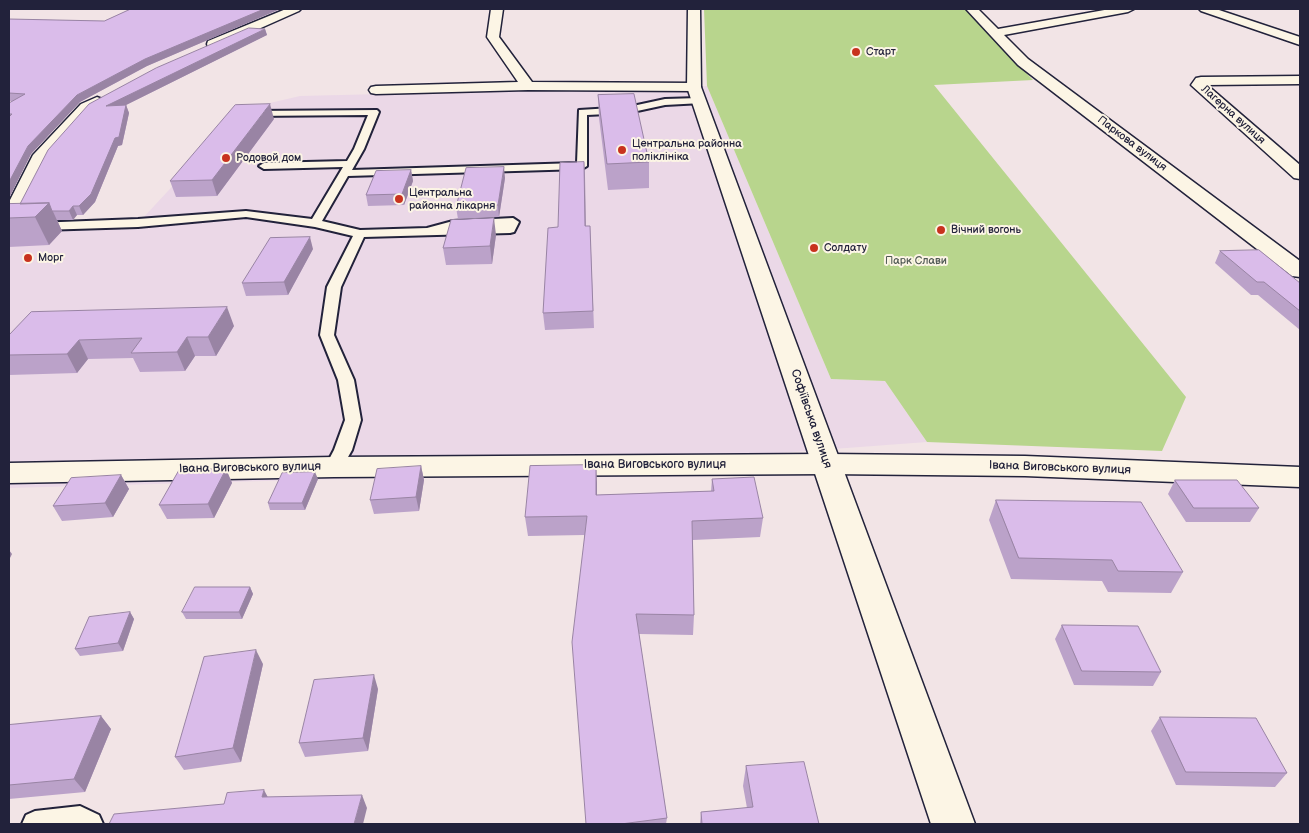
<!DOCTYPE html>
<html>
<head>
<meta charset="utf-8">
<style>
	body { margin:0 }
	#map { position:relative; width:1309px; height:833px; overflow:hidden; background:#f2e4e6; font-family:"Balsamiq Sans",sans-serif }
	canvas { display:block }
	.frame { position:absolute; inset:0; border:10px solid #22223b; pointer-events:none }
</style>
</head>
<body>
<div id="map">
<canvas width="1309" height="833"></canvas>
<div class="frame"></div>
</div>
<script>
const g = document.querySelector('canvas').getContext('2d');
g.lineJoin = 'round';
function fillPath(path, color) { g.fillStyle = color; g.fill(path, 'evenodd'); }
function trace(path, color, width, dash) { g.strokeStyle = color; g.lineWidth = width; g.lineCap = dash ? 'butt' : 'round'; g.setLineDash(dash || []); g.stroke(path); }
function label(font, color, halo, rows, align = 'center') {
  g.font = font + ' "Balsamiq Sans",sans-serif'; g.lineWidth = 4; g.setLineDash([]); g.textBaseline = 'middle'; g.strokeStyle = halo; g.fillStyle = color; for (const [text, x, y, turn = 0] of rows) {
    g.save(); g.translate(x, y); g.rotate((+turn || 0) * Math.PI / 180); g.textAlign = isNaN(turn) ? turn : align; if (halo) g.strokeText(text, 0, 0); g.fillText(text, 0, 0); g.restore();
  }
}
fillPath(new Path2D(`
	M707,86L831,379L885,381L927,442L484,475L9,488V241L21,223L142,219L244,109L300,96Z`), '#ebd8e7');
fillPath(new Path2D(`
	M704,9H965L1033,80L934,85L1186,397L1162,451L927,442L885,381L831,379L707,86Z`), '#b8d58d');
const service = new Path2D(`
	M699,98L703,101L702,103L665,105L628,113L587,115V166L582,169L348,176L322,221L360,230L427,228L453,221L513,218L519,222L514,232L510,233L364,237L341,287L334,335L354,380L361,420L352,450L340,471L334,473L328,471L325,467L334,450L345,420L338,380L320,335L327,287L353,236L315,227L246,217L138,227L9,231V224L138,219L246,211L312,219L343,167L264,169L259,166L264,163L347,161L354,149L368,115L249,116L247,114L252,111L377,110L379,112L364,149L352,170L577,163L579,110L628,107L665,99Z
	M80,806L99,815L103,824H22L26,815L35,811Z`);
const minor = new Path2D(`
	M286,9H301L299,11L218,47H208L207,44L208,41Z
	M491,9H503L499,37L532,82L694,83L699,84L701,87L699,90L694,91L528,90L376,94L371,93L369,90L371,87L376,86L518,82L487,37Z
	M966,9H978L998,29L1110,9H1134L1128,12L1004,35L1028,59L1300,261V277L1292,276L1018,65Z
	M1199,9H1216L1300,37V45L1201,11Z
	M1300,76V84L1207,85L1300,165V179L1294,178L1191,85L1196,78L1201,77Z
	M97,97L102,99L105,102L102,105L91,110L50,157L19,220L16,224L9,226V202L33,155L81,104Z
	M827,454L1025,456L1300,467V487L1025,476L827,474L334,477L9,483V463L334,457Z`);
const tertiary = new Path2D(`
	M688,9H700L701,87L975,824H931L687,87Z`);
trace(service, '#22223b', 4);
trace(minor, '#22223b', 3);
trace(tertiary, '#22223b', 3);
fillPath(service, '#fcf5e5');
fillPath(minor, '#fcf5e5');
fillPath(tertiary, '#fcf5e5');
fillPath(new Path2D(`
	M131,9H280L147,66L80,102L31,154L9,198V103L12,101H9V19L104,21Z
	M265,29L267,35L126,105L129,113L122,145L118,146L95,202L83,215H77L73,220H57L62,231L49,245L9,247V204H20L89,104Z
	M598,95L649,162V188L608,190L599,118Z
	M274,119L217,196L176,197L170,181Z
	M584,162L585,226H590L594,328L545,330L543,313L558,227Z
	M411,170L413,181L404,205L368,206L366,195Z
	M505,178L499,217L458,219L456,207Z
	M496,235L492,264L446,265L443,248Z
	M313,249L288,295L246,296L242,283Z
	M1220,251L1300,283V330L1258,295H1251L1215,263Z
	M234,326L216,356H195L185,371L140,372L133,358L88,359L77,373L9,375V335Z
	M421,466L424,480L419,511L374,514L370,500Z
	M226,469L232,483L214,518L167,519L159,505Z
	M121,475L129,489L113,517L62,521L53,506Z
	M318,479L305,510H270L268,503Z
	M712,479L763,518L760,537L693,540L694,615L693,635L639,634L667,818L666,824H586L584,535L528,536L525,517L597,483V495L711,491Z
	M1175,480L1259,508L1250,522H1186L1168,494Z
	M996,500L1183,572L1171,593L1108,592L1102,581L1011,579L989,520Z
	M250,587L253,594L242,619H186L182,612Z
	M130,612L134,619L123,651L80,656L75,649Z
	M1062,625L1161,672L1153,686L1074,685L1055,639Z
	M263,664L241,762L184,770L175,757Z
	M378,689L368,751L305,757L299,743Z
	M101,716L111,729L85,792L9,799V725Z
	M1160,717L1287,773L1275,787L1176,785L1151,731Z
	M746,766L819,824H700L701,812L747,808L743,786Z`), '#bba2c9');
fillPath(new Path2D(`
	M264,9H280L147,66L80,102L31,154L9,198V182L28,146L77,95L145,59Z
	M265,29L267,35L126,105L129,113L122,145L118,146L95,202L83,215L79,206L106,106Z
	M270,104L274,119L217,196L212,180Z
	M584,162L585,176L586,241L585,226Z
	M504,167L505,178L499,217L498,205Z
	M411,170L413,181L404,205L402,194Z
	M49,203L62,231L49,245L35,217Z
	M73,206L77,215L73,220L69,211Z
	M494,218L496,235L492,264L490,246Z
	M310,237L313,249L288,295L284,282Z
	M227,307L234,326L216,356L208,337Z
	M187,337L195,356L185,371L177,352Z
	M79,340L88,359L77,373L67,354Z
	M596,465L597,483V514L596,495Z
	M421,466L424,480L419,511L416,497Z
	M226,469L232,483L214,518L208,504Z
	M315,472L318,479L305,510L302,503Z
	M121,475L129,489L113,517L105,503Z
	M9,550L12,554L9,560Z
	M250,587L253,594L242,619L239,612Z
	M130,612L134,619L123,651L118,643Z
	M256,650L263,664L241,762L233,748Z
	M374,675L378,689L368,751L363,738Z
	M101,716L111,729L85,792L74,779Z
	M264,790L271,803L262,797Z
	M362,795L367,808L363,824H354Z`), '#9984a4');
const building = new Path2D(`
	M131,9H264L145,59L77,95L28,146L9,182V117L12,114H9V103L25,94L9,93V19L104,21Z
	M249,28L265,29L106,106L126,105L119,137L115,138L91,194L79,206H73L69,211H52L49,203L20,204L48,150L89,104L156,68Z
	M634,94L649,162L607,164L598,95Z
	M270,104L212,180L170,181L235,105Z
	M584,162L585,226H590L593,311L543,313L548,228L558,227L560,163Z
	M504,167L498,205L456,207L466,168Z
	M411,170L402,194L366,195L376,171Z
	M49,203L35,217L9,218V204Z
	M494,218L490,246L443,248L451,220Z
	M310,237L284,282L242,283L270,238Z
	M1259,250L1300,283V311L1264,282H1257L1220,251Z
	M227,307L208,337H187L177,352L131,353L142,338L79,340L67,354L9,355V335L31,312Z
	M596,465V495L714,491L712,479L754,477L763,518L692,521L694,615L636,614L667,818L621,824H586L572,642L587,516L525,517L530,466Z
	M421,466L416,497L370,500L377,469Z
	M226,469L208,504L159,505L179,470Z
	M315,472L302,503H268L282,473Z
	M121,475L105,503L53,506L71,478Z
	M1175,480H1237L1259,508H1194Z
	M996,500L1141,502L1183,572L1118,571L1112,560L1019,558Z
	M195,587H250L239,612H182Z
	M130,612L118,643L75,649L89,617Z
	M1062,625L1138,626L1161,672L1082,671Z
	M256,650L233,748L175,757L204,657Z
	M374,675L363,738L299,743L314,680Z
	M101,716L74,779L9,785V725Z
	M1160,717L1256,718L1287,773L1186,772Z
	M804,762L819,824H702L701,812L753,807L746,766Z
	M264,790L262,797L362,795L354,824H109L114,814L224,804L227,793Z`);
fillPath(building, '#dabcea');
trace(building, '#9984a4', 1);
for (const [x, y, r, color] of [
	[856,52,5,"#c8321e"],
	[622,150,5,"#c8321e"],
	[226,158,5,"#c8321e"],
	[399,199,5,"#c8321e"],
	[941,230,5,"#c8321e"],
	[814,248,5,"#c8321e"],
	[28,258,5,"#c8321e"]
]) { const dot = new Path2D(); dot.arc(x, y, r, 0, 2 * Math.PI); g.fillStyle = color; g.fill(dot); trace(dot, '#fcf5e5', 2); }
label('11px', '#22223b', '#fcf5e5', [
	["Старт",866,52],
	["Центральна районна",632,144],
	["поліклініка",632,157],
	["Родовой дом",236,158],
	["Центральна",409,193],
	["районна лікарня",409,206],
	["Вічний вогонь",951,230],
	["Солдату",824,248],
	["Морг",38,258]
], 'left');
label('11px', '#22223b', '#fcf5e5', [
	["Лагерна вулиця",1233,115,42],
	["Паркова вулиця",1132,144,37]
]);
label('11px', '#4f5854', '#fcf5e5', [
	["Парк Слави",916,261]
]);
label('12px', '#22223b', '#fcf5e5', [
	["Софіївська вулиця",811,419,71],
	["Івана Виговського вулиця",655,465],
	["Івана Виговського вулиця",250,468,-1],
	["Івана Виговського вулиця",1060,468,2]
]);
</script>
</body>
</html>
